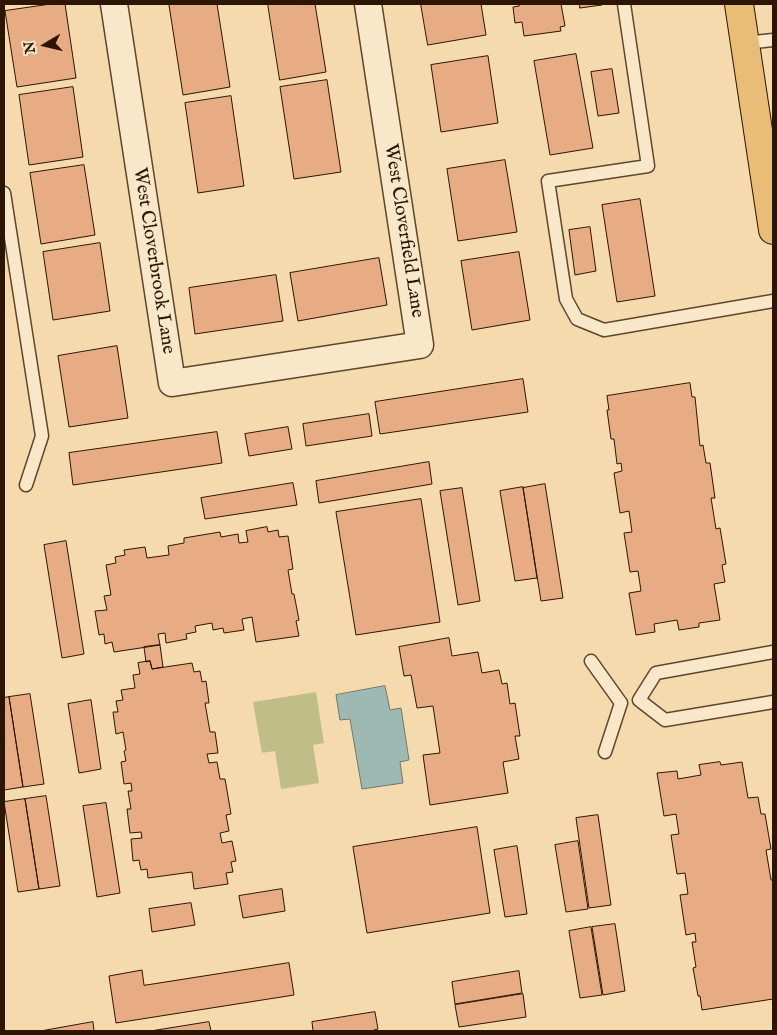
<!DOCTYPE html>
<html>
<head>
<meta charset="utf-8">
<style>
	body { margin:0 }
	#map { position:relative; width:777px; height:1035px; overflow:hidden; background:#f4daac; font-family:"IM FELL English",serif }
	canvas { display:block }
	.frame { position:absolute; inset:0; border:5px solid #2c1503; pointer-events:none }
	.north { position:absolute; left:20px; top:20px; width:50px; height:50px; -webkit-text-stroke:4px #f8e7c9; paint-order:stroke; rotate:261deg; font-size:14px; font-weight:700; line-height:20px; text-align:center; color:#2c1503 }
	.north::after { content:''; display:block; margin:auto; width:18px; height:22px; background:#2c1503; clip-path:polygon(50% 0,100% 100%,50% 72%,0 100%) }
</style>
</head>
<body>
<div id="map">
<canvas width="777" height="1035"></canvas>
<div class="frame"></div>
<div class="north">N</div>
</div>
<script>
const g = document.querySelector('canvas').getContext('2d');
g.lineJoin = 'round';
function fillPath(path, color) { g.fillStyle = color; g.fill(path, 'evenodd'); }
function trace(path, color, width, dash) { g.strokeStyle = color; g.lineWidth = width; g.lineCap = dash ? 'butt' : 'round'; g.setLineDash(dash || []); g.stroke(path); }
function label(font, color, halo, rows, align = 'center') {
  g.font = font + ' "IM FELL English",serif'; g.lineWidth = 5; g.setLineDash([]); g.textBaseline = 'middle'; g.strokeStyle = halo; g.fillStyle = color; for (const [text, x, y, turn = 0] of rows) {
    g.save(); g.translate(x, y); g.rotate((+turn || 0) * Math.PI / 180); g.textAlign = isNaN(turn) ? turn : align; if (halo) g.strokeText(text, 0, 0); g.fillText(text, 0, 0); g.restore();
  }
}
fillPath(new Path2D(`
	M316,692L324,743L313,745L319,783L281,789L275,751L262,753L253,702Z`), '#bfbe87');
const water = new Path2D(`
	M385,686L390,710L401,708L409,760L400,762L403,783L362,789L350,719L340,720L336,695Z`);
fillPath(water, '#9eb9b1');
trace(water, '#70776b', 1);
const building = new Path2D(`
	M51,4H65L76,78L17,87L5,11Z
	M178,4H217L230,87L183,95L169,5Z
	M268,4H315L326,72L280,80Z
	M421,4H481L486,35L428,45Z
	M519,4H561L565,26L560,27L561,31L524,36L522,22L515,23L513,7L519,6Z
	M580,4H601L602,5L580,8Z
	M576,54L593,148L550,155L534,61Z
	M488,56L498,123L441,132L431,65Z
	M612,69L619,113L598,116L591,72Z
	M327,80L341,172L294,179L280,87Z
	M73,87L83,157L29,165L19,95Z
	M231,96L244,186L198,193L185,103Z
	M505,160L517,232L458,241L447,169Z
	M84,165L95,235L41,244L30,173Z
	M640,199L655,296L617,302L602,205Z
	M590,227L596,271L575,275L569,230Z
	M100,243L110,311L53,320L43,252Z
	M519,252L530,320L472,330L461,261Z
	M379,258L387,305L298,321L290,273Z
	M276,275L283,321L195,334L189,288Z
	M117,346L128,418L69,427L58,356Z
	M523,379L528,412L380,434L375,402Z
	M690,383L692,397H695L700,446L703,445L706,463H710L715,498H711L716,529L720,528L726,564L722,565L725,582L714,584L720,620L699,623V627L679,630L677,620L654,624L655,632L636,635L629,593L641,591L638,571L630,572L624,533L632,532L629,511L620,513L614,473L622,471L621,463L617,464L614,439H611L607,410H609L607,396Z
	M369,414L372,436L306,446L303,424Z
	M288,427L292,449L249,456L245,434Z
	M217,432L222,463L73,485L69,453Z
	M429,462L432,484L319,503L316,481Z
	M293,483L297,505L205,519L201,498Z
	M545,484L563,598L541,601L523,488Z
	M523,487L537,578L515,581L500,491Z
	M462,488L480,601L458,605L440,491Z
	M421,499L440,622L356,635L336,512Z
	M267,527L268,532L278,530L279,537L288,536L293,569L288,570L292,594H294L299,620L296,621L299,636L256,642L252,617L242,619L244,630L224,633L223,628L213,630L212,623L195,626L196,632L186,634L187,639L166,643L165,633L158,634L160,645L114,652L112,642L105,644L104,634L99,635L95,611L107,610L104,596L111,595L106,565L116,563L115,557L125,555L124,550L145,547L147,558L169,555L168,546L184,543V538L220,532L221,537L238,534L239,543L248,542L246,531Z
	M66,541L84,654L62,658L44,545Z
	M449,638L452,656L478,652L482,673L499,670L502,684L507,683L510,704L515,703L520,736H515L519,759L503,762L508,793L430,805L423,755L440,753L433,706L417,708L411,675L404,676L399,647Z
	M160,645L163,667L152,669L150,661L146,662L144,647Z
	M150,661L152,669L192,663L194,672L200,671L202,682L206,681L209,703H205L210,732H215L218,753L207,754L209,763L217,762L220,779H225L231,814L226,815L229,831L220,833L222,843L232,841L236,861L231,862L233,872L226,873L228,884L194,889L192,872L148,878L147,869L141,870L139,860L133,861L131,839L142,838L141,832L130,833L127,809H131L128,791H132L131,783L124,784L121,762L126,761L124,751L126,750L123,732L116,734L113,712H118L116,701L123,700L121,690L135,688L133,675L140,674L138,663Z
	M30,694L44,784L23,787L9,697Z
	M9,697L23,787L4,790V698Z
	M91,700L101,769L79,773L68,704Z
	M720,762L721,765L742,762L748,798L758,797L761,814H765L771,849L766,850L771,880H773V999L702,1010L700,996H698L693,968L696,967L692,942H696L695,933L686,935L680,895L688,894L685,873L677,874L671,835L679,834L676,814L664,816L657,773L677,771L678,779L701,775L699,765Z
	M46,796L60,886L39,889L25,799Z
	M25,799L39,889L18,892L4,802Z
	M106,803L120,893L97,897L83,806Z
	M598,815L611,905L589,908L576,818Z
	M477,827L490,913L367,933L353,847Z
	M578,841L588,909L566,912L555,845Z
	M517,846L527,914L505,917L494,850Z
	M282,889L285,911L243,918L239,896Z
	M191,903L195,925L152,932L149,909Z
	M615,924L625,991L603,995L592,927Z
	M591,927L602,995L580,998L569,931Z
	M289,963L294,995L116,1023L109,976L142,970L144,985Z
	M519,971L522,993L455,1004L452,982Z
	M523,994L526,1017L459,1027L455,1005Z
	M375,1012L378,1029L374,1030L375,1031H313L312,1022Z
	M93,1022L94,1031H41Z
	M209,1022L211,1031H151Z`);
fillPath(building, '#e8ac85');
trace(building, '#2c1503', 1);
const lane = new Path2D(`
	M624,4L648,166L548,181L566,299L577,319L604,330L773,301
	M745,43L773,40
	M4,193L42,436L26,485
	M773,652L656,673L639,700L665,720L773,702
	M591,661L621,703
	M605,752L621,703`);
const street = new Path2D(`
	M114,4L172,383L420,345L368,4`);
const primary = new Path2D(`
	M739,4L773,230`);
trace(lane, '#5e462d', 15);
trace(street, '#5e462d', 29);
trace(primary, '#2c1503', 30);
trace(lane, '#f8e7c9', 12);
trace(street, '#f8e7c9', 26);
trace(primary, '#eabd76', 28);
label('19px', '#2c1503', '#f8e7c9', [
	["West Cloverfield Lane",403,231,81],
	["West Cloverbrook Lane",153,261,81]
]);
</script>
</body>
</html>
